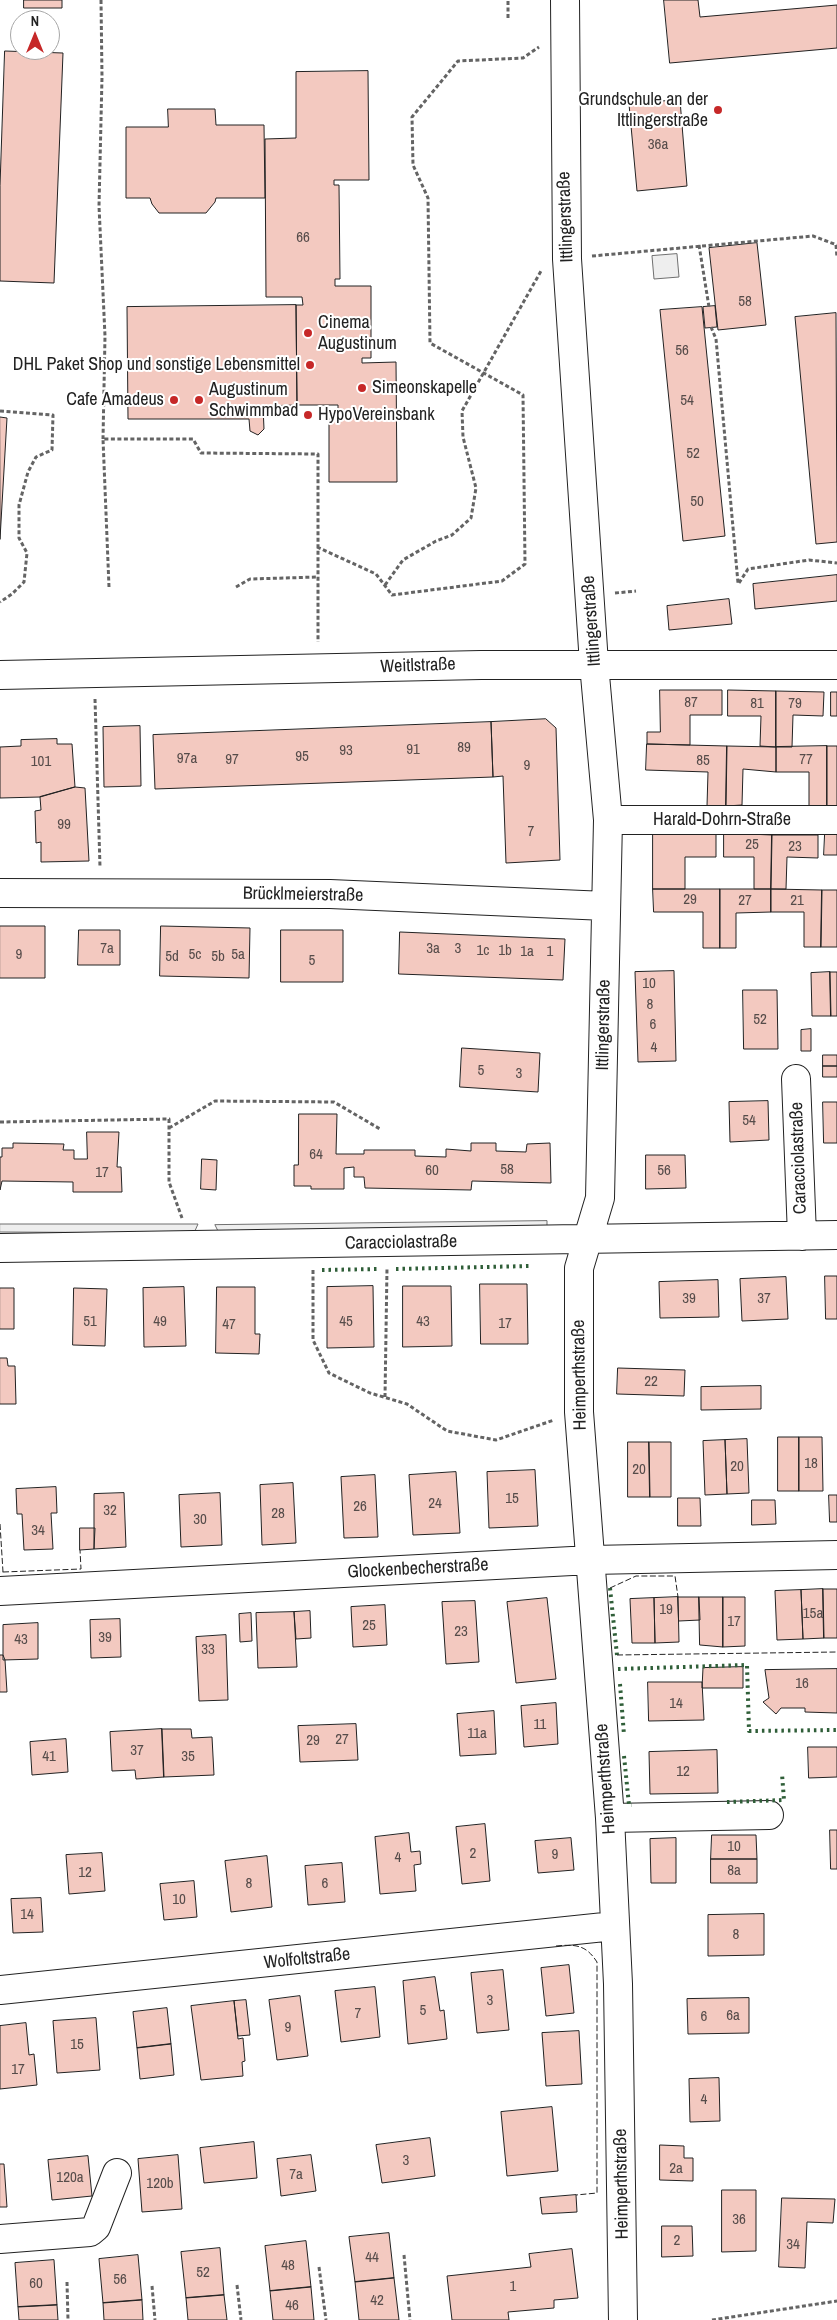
<!DOCTYPE html>
<html>
<head>
<meta charset="utf-8">
<style>
	body { margin:0 }
	#map { position:relative; width:837px; height:2320px; overflow:hidden; background:#fff; font-family:"Archivo Narrow",sans-serif }
	canvas { display:block }
	.north { position:absolute; left:10px; top:10px; width:50px; height:50px; box-sizing:border-box; background:#fff; border:1px solid #a7a7a7; border-radius:50%; rotate:0deg; font-size:14px; font-weight:700; line-height:20px; text-align:center; color:#222 }
	.north::after { content:''; display:block; margin:auto; width:18px; height:22px; background:#c62828; clip-path:polygon(50% 0,100% 100%,50% 72%,0 100%) }
</style>
</head>
<body>
<div id="map">
<canvas width="837" height="2320"></canvas>
<div class="north">N</div>
</div>
<script>
const g = document.querySelector('canvas').getContext('2d');
g.lineJoin = 'round';
function fillPath(path, color) { g.fillStyle = color; g.fill(path, 'evenodd'); }
function trace(path, color, width, dash) { g.strokeStyle = color; g.lineWidth = width; g.lineCap = dash ? 'butt' : 'round'; g.setLineDash(dash || []); g.stroke(path); }
function label(font, color, halo, rows, align = 'center') {
  g.font = font + ' "Archivo Narrow",sans-serif'; g.lineWidth = 4; g.setLineDash([]); g.textBaseline = 'middle'; g.strokeStyle = halo; g.fillStyle = color; for (const [text, x, y, turn = 0] of rows) {
    g.save(); g.translate(x, y); g.rotate((+turn || 0) * Math.PI / 180); g.textAlign = isNaN(turn) ? turn : align; if (halo) g.strokeText(text, 0, 0); g.fillText(text, 0, 0); g.restore();
  }
}
const green = new Path2D(`
	M677,254L679,277L654,279L652,256Z
	M547,1221V1229L219,1233L215,1225Z
	M0,1224H198L194,1233L0,1232Z`);
fillPath(green, '#eee');
trace(green, '#6f6f6f', 1);
const building = new Path2D(`
	M24,0H62V8H24Z
	M664,0H698L700,17L837,5V48L670,63Z
	M5,51L63,53L54,283L0,281V186Z
	M368,71L369,180H334V185H339L340,279H335V286H371V358H362V363L396,362L397,482H329V413H338V405H297L296,305H303L302,297H266L265,139L296,138V72Z
	M680,100L687,186L637,191L629,104Z
	M168,109H215L216,125H264L265,198H216L215,202L206,213H159L152,204L150,198H126V127H168Z
	M757,243L766,325L718,330L709,248Z
	M296,305L297,405L263,406L264,429L258,435L250,431L249,419H128L127,307Z
	M715,306L717,327L705,328L703,307Z
	M702,307L725,536L683,541L660,310Z
	M836,313L837,542L816,544L795,317Z
	M0,417L7,418L0,539Z
	M837,575V601L755,609L753,584Z
	M729,599L732,624L669,630L667,606Z
	M660,690H722V715H690V745L647,744V732H660Z
	M728,690L776,691V747L760,746L761,716H728Z
	M776,691L824,692L823,716L793,715L792,747H776Z
	M831,692H837V716H831Z
	M546,719L556,728L560,860L506,863L503,776L493,777L491,722Z
	M491,722L493,777L155,789L153,735Z
	M140,726L141,786L104,787L103,727Z
	M57,739V744H72L75,787L40,797L0,798V747L21,746V740Z
	M647,744L727,746L726,806H707L708,772L646,770Z
	M727,746L776,747V772L743,769L742,805L726,806Z
	M827,746V807L809,806V772H776V747Z
	M827,746H837V807H827Z
	M75,787L85,788L89,861L41,862V842L36,843L35,811L41,810L40,797Z
	M653,832L716,833V857H685V889H653Z
	M724,833L772,835L771,889H754V857H724Z
	M825,834H837V855H824Z
	M772,835H818V858L787,857L786,889H771Z
	M653,889H720V948H703V912H654Z
	M720,889H771V912L736,913V948H720Z
	M771,889L822,890L821,947H804V912H771Z
	M822,890H837V947H821Z
	M0,926H45V978H0Z
	M161,926L250,928L249,978L160,976Z
	M79,930H120V965H78Z
	M281,930H343V982H281Z
	M400,932L565,939L563,980L399,974Z
	M674,971L676,1061L638,1062L635,972Z
	M830,972H837V1016H831Z
	M830,972L831,1016H812L811,973Z
	M743,990H777L778,1049H744Z
	M811,1029V1051H801V1030Z
	M462,1048L540,1053L538,1092L460,1087Z
	M823,1055H837V1066H823Z
	M823,1066H837V1077H823Z
	M768,1101L769,1140L730,1142L729,1102Z
	M823,1102H837V1143H824Z
	M299,1114H337L336,1154H364V1150H415V1156L446,1157V1149L471,1151V1143H496V1151L526,1152L527,1144L550,1143L551,1183L472,1181L471,1190L365,1188L364,1177H354V1167L344,1168V1189H311V1186H294V1165H298Z
	M87,1132H119L117,1167H121L122,1192H73V1182L2,1181L0,1190V1157H2V1148H13V1143L64,1144L63,1150H74V1159H87Z
	M646,1155H685L686,1188L646,1189Z
	M202,1159L217,1160L216,1190L201,1189Z
	M825,1276H837V1319H826Z
	M786,1277L788,1319L742,1321L740,1279Z
	M718,1280L719,1317L660,1318L659,1282Z
	M480,1284H527L528,1344H481Z
	M373,1286L374,1347L327,1348V1287Z
	M403,1286H451L452,1346L403,1347Z
	M184,1287L186,1346L144,1347L143,1288Z
	M217,1287H255V1334H260L259,1354L216,1353Z
	M0,1288H14V1329H0Z
	M74,1288L107,1289L105,1346L73,1345Z
	M0,1358H7L8,1366H15L16,1404H0Z
	M618,1368L685,1370L684,1396L617,1394Z
	M761,1386V1409L701,1410V1387Z
	M778,1437H799V1491H778Z
	M799,1437H822L823,1491H799Z
	M747,1439L749,1493L727,1494L725,1440Z
	M725,1440L727,1494L705,1495L703,1441Z
	M628,1442H649L650,1497H628Z
	M649,1442H671V1497H650Z
	M535,1470L538,1526L489,1528L487,1472Z
	M456,1472L460,1533L413,1535L409,1475Z
	M375,1475L378,1537L344,1538L341,1477Z
	M293,1483L296,1543L262,1545L260,1485Z
	M56,1487L57,1513H51L53,1549L24,1550L22,1514H17L16,1489Z
	M124,1493L126,1547L94,1549V1494Z
	M220,1493L222,1545L181,1547L179,1495Z
	M829,1495H837V1522H830Z
	M678,1498H700L701,1526H678Z
	M752,1500H775L776,1524L752,1525Z
	M80,1528H95L94,1549L80,1550Z
	M823,1589H837V1638H824Z
	M823,1589L824,1638L803,1639L801,1590Z
	M801,1590L803,1639L777,1640L775,1591Z
	M678,1597H699L700,1620L679,1621Z
	M678,1597L679,1642L655,1643L654,1598Z
	M699,1597H723V1647L700,1645Z
	M723,1597H745V1646L723,1647Z
	M547,1598L556,1679L516,1683L507,1602Z
	M654,1598L655,1643H632L630,1599Z
	M475,1601L479,1662L446,1664L442,1602Z
	M385,1605L387,1645L353,1647L351,1607Z
	M310,1611L311,1638L296,1639L294,1612Z
	M294,1612L297,1667L258,1668L256,1613Z
	M251,1613L252,1641L240,1642L239,1614Z
	M120,1619L121,1657L91,1658L90,1620Z
	M38,1623V1659L3,1660V1625Z
	M226,1635L228,1700L199,1701L196,1637Z
	M0,1655H3L5,1660L7,1692H0Z
	M743,1667V1688H702L703,1668Z
	M837,1669V1713L805,1712V1708H781L776,1714L763,1702L769,1698L765,1670Z
	M648,1682H702L704,1720L649,1721Z
	M556,1703L558,1744L524,1747L521,1706Z
	M494,1711L496,1754L460,1756L457,1714Z
	M356,1724L358,1760L300,1762L298,1726Z
	M162,1729L164,1777L136,1779L135,1770L112,1771L110,1732Z
	M162,1729H191L192,1738L212,1737L214,1775L164,1777Z
	M66,1739L68,1772L32,1775L30,1742Z
	M808,1747H837V1777L809,1778Z
	M717,1750L718,1793L650,1794L649,1752Z
	M485,1824L490,1881L462,1884L456,1827Z
	M830,1830H837V1869H831Z
	M409,1833L411,1852L420,1851L421,1864L414,1865L416,1891L380,1894L375,1837Z
	M712,1835H756L757,1859H711Z
	M571,1838L574,1870L538,1873L535,1841Z
	M676,1838V1883H651L650,1839Z
	M102,1853L105,1891L69,1894L66,1855Z
	M267,1856L272,1907L231,1912L225,1861Z
	M711,1859H757V1883H711Z
	M342,1863L345,1902L308,1905L305,1866Z
	M194,1881L197,1917L164,1920L160,1884Z
	M41,1898L43,1932L13,1933L11,1899Z
	M764,1914V1955L708,1956V1915Z
	M569,1965L574,2013L546,2016L541,1968Z
	M503,1970L509,2030L477,2033L471,1973Z
	M435,1977L440,2011L444,2010L447,2039L408,2044L403,1981Z
	M375,1987L380,2037L341,2042L335,1991Z
	M300,1996L308,2056L277,2060L269,2000Z
	M749,1998V2033L688,2034L687,1999Z
	M246,2000L250,2035L238,2036L234,2001Z
	M234,2001L238,2039L243,2038L245,2061L242,2062L243,2076L201,2080L191,2006Z
	M167,2008L171,2044L137,2048L133,2012Z
	M96,2018L100,2070L57,2073L53,2021Z
	M26,2023L29,2055L34,2054L37,2085L0,2089V2026Z
	M579,2031L582,2084L546,2086L542,2033Z
	M171,2044L174,2075L140,2079L137,2048Z
	M719,2078L720,2121L690,2122L689,2079Z
	M552,2107L558,2171L507,2176L501,2112Z
	M430,2138L435,2176L382,2183L376,2145Z
	M254,2142L257,2178L204,2183L200,2148Z
	M660,2145L684,2146V2158H693V2181L660,2180Z
	M178,2155L182,2209L142,2212L138,2159Z
	M311,2155L316,2191L281,2196L277,2159Z
	M88,2156L92,2196L52,2200L48,2160Z
	M0,2164H4L7,2207H0Z
	M722,2190H756V2251L722,2252Z
	M576,2195L577,2212L542,2214L540,2198Z
	M782,2198L835,2199L833,2223L807,2222L805,2268L779,2267Z
	M662,2226H692L693,2256L662,2257Z
	M389,2233L394,2278L355,2282L349,2237Z
	M306,2241L311,2287L270,2291L265,2246Z
	M220,2248L224,2295L186,2298L181,2252Z
	M572,2249L578,2298L554,2300V2308L508,2312L509,2320H452L447,2276L531,2267L529,2254Z
	M138,2255L142,2300L103,2303L99,2259Z
	M54,2260L57,2305L18,2307L15,2263Z
	M394,2278L399,2320H359L355,2282Z
	M311,2287L314,2320H273L270,2291Z
	M224,2295L227,2320H188L186,2298Z
	M142,2300L143,2320H104L103,2303Z
	M57,2305L58,2320H19L18,2307Z`);
fillPath(building, '#f3c9c0');
trace(building, '#222', 1);
const minor = new Path2D(`
	M565,0L567,259L594,664L608,820L600,1198L579,1268V1412L610,1818L618,1984L623,2320
	M0,675L481,665H837
	M608,820H837
	M0,893L330,894L606,906
	M796,1079L802,1236
	M0,1248L837,1235
	M0,1591L591,1560L837,1555
	M610,1818L769,1815
	M0,1990L614,1926
	M0,2239L90,2232L96,2227L117,2173`);
trace(minor, '#222', 30);
trace(new Path2D(`
	M101,0L102,77L99,206L105,336L103,439
	M508,18V0
	M699,245L709,307
	M836,245L837,258
	M592,256L813,236L837,245
	M711,327L716,339L738,583
	M0,411L53,415L52,450L36,457L28,472L19,505V538L27,553L24,582L12,594L0,602
	M317,547L376,574L392,595L502,581L525,564L523,395L430,343L428,198L413,165L412,117L458,61L523,58L539,47
	M739,583L748,569L809,560L837,563
	M385,585L403,560L436,541L452,535L471,518L476,488L463,437L462,411L541,271
	M109,587L103,439H193L201,453L318,454V642
	M236,587L250,579L318,577
	M615,593L636,591
	M95,699L100,867
	M0,1122L169,1119V1182L182,1218
	M169,1128L215,1101L334,1102L380,1129
	M313,1270V1340L329,1373L370,1393L407,1404L447,1431L496,1440L554,1420
	M385,1397L387,1268
	M404,2255L410,2320
	M319,2267L326,2320
	M67,2282L68,2320
	M237,2285L241,2320
	M152,2286L155,2320
	M712,2320L837,2301`), '#646464', 3, [4, 2.5]);
trace(minor, '#fff', 28);
trace(new Path2D(`
	M396,1269L530,1266
	M322,1270L378,1269
	M610,1588L617,1655
	M618,1669L747,1665L749,1731L837,1730
	M620,1684L624,1735
	M624,1756L629,1805H632
	M727,1802L784,1800L782,1774`), '#2f5e38', 4, [2.5, 4]);
trace(new Path2D(`
	M0,1524L3,1572H0
	M3,1572L81,1569L80,1550
	M610,1588L636,1576H675L678,1597
	M617,1655L837,1652
	M556,1946C576,1944 586,1945 597,1962V2193L576,2195`), '#222', 1, [6, 2.5]);
for (const [x, y, r, color] of [
	[718,110,5,"#c62828"],
	[308,333,5,"#c62828"],
	[310,365,5,"#c62828"],
	[362,388,5,"#c62828"],
	[174,400,5,"#c62828"],
	[199,400,5,"#c62828"],
	[308,415,5,"#c62828"]
]) { const dot = new Path2D(); dot.arc(x, y, r, 0, 2 * Math.PI); g.fillStyle = color; g.fill(dot); trace(dot, '#fff', 2); }
label('15px', '#564c4a', null, [
	["36a",658,145],
	["66",303,238],
	["58",745,302],
	["56",682,351],
	["54",687,401],
	["52",693,454],
	["50",697,502],
	["87",691,703],
	["81",757,704],
	["79",795,704],
	["89",464,748],
	["91",413,750],
	["93",346,751],
	["95",302,757],
	["97a",187,759],
	["97",232,760],
	["77",806,760],
	["85",703,761],
	["101",41,762],
	["9",527,766],
	["99",64,825],
	["7",531,832],
	["25",752,845],
	["23",795,847],
	["29",690,900],
	["27",745,901],
	["21",797,901],
	["7a",107,949],
	["3a",433,949],
	["3",458,949],
	["1c",483,951],
	["1b",505,951],
	["1a",527,952],
	["1",550,952],
	["9",19,955],
	["5c",195,955],
	["5a",238,955],
	["5d",172,957],
	["5b",218,957],
	["5",312,961],
	["10",649,984],
	["8",650,1005],
	["52",760,1020],
	["6",653,1025],
	["4",654,1048],
	["5",481,1071],
	["3",519,1074],
	["54",749,1121],
	["64",316,1155],
	["58",507,1170],
	["60",432,1171],
	["56",664,1171],
	["17",102,1173],
	["39",689,1299],
	["37",764,1299],
	["51",90,1322],
	["49",160,1322],
	["45",346,1322],
	["43",423,1322],
	["17",505,1324],
	["47",229,1325],
	["22",651,1382],
	["18",811,1464],
	["20",737,1467],
	["20",639,1470],
	["15",512,1499],
	["24",435,1504],
	["26",360,1507],
	["32",110,1511],
	["28",278,1514],
	["30",200,1520],
	["34",38,1531],
	["19",666,1610],
	["15a",813,1614],
	["17",734,1622],
	["25",369,1626],
	["23",461,1632],
	["39",105,1638],
	["43",21,1640],
	["33",208,1650],
	["16",802,1684],
	["14",676,1704],
	["11",540,1725],
	["11a",477,1734],
	["27",342,1740],
	["29",313,1741],
	["37",137,1751],
	["41",49,1757],
	["35",188,1757],
	["12",683,1772],
	["10",734,1847],
	["2",473,1854],
	["9",555,1855],
	["4",398,1858],
	["8a",734,1871],
	["12",85,1873],
	["8",249,1884],
	["6",325,1884],
	["10",179,1900],
	["14",27,1915],
	["8",736,1935],
	["3",490,2001],
	["5",423,2011],
	["7",358,2014],
	["6a",733,2016],
	["6",704,2017],
	["9",288,2028],
	["15",77,2045],
	["17",18,2070],
	["4",704,2100],
	["3",406,2161],
	["2a",676,2169],
	["7a",296,2175],
	["120a",70,2178],
	["120b",160,2184],
	["36",739,2220],
	["2",677,2241],
	["34",793,2245],
	["44",372,2258],
	["48",288,2266],
	["52",203,2273],
	["56",120,2280],
	["60",36,2284],
	["1",513,2287],
	["42",377,2301],
	["46",292,2306]
]);
label('18px', '#222', '#fff', [
	["Grundschule an der",708,100,"right"],
	["Ittlingerstraße",708,121,"right"],
	["Cinema",318,323],
	["Augustinum",318,344],
	["DHL Paket Shop und sonstige Lebensmittel",300,365,"right"],
	["Simeonskapelle",372,388],
	["Augustinum",209,390],
	["Schwimmbad",209,411],
	["Cafe Amadeus",164,400,"right"],
	["HypoVereinsbank",318,415]
], 'left');
label('18px', '#222', '#fff', [
	["Ittlingerstraße",566,217,-92],
	["Ittlingerstraße",592,621,-94],
	["Weitlstraße",418,666,-2],
	["Harald-Dohrn-Straße",722,820],
	["Brücklmeierstraße",303,895,1],
	["Ittlingerstraße",604,1025,-89],
	["Caracciolastraße",799,1158,-92],
	["Caracciolastraße",401,1243,-1],
	["Heimperthstraße",580,1375,-91],
	["Glockenbecherstraße",418,1569,-3],
	["Heimperthstraße",606,1779,-94],
	["Wolfoltstraße",307,1959,-6],
	["Heimperthstraße",622,2184,-91]
]);
</script>
</body>
</html>
